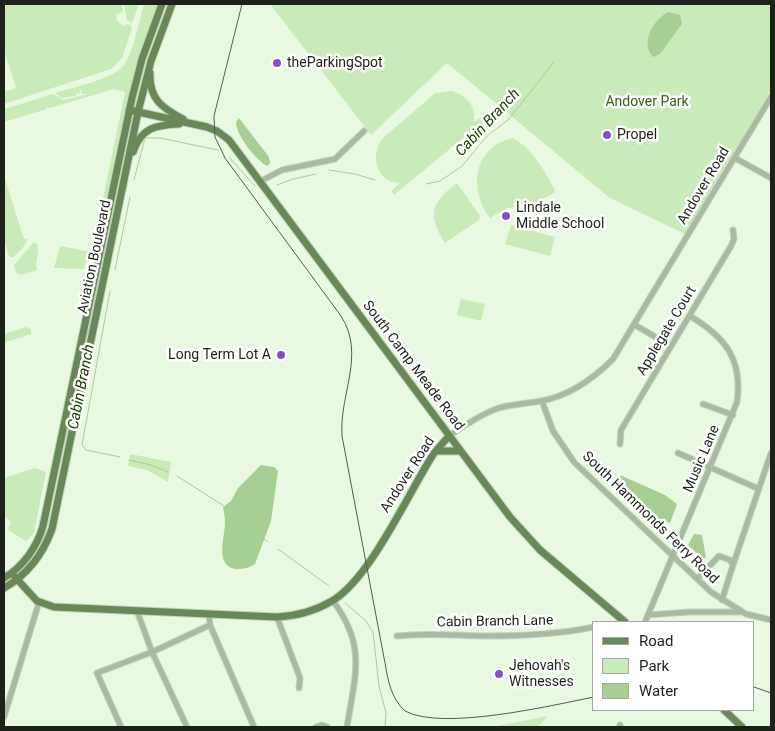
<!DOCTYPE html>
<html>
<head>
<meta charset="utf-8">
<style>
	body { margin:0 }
	#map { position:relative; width:775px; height:731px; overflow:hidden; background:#e9f9e1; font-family:Roboto,sans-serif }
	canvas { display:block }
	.frame { position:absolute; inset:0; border:5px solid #1c2219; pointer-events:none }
	.legend { position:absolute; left:592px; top:621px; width:162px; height:90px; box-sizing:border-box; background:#fff; border:1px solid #a4a7a3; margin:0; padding:6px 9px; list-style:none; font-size:15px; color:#1c2219 }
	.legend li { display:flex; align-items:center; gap:10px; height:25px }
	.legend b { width:25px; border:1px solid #a4a7a3 }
</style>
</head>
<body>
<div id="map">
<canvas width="775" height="731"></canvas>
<div class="frame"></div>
<ul class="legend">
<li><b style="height:6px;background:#698859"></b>Road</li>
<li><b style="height:14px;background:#c9ebb9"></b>Park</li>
<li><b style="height:14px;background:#a7ce93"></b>Water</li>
</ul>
</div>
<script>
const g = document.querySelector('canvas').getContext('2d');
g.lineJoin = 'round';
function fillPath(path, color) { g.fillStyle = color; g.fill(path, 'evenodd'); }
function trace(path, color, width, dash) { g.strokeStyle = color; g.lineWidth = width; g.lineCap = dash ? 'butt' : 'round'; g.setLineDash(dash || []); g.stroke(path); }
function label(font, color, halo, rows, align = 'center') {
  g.font = font + ' Roboto,sans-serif'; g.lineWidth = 5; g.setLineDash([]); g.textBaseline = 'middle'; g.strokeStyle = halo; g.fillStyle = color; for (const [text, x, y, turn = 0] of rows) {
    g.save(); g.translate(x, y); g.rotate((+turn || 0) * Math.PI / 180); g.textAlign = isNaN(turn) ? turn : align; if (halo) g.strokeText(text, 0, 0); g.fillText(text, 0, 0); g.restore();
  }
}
fillPath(new Path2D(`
	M4,4H122L123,12L116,14L117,21L124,26L127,24L131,25L132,28L122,58L111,69L4,104V92L16,88L4,50Z
	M124,4H139L132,23L127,20Z
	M144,4H159L131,87L93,262L92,256L88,257L84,269L54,268L60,246L92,252L125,92L114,89L50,108L47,107V109L4,122V109L53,94L63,100L88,94H82L80,89L79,95L76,92V96L61,98L55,93C73,87 112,80 123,66C134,52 139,21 144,4Z
	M270,4H771V90L685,234L610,198L447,63L371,135Z
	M452,91C467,96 476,105 474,122L482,116L485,120L394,195L391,191L400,183C376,182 370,157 382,139L435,93Z
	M512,138C530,145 546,173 555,190L554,193L529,206L507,208L490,218C468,189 473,148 512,138Z
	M4,176L24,239H27L25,245L13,258L9,256L4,240Z
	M457,183L480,216L479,220L445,243C427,215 431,202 457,183Z
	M511,225L555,237L550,256L505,244Z
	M33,243H36C41,251 34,261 37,270L21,275L16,273L14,265Z
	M461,299L485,304L481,321L457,315Z
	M26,327L31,329V334L4,343V334Z
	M130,454L171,462L168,482L147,470L128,466Z
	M35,468L46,472L34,533L26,541L8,530L11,522L4,516V478Z
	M548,716L538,727H492Z`), '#c9ebb9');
fillPath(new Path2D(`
	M668,12L680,15L682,24L660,54L653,57C640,43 653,20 668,12Z
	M239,118L269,157L270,163L267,166C255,159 236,135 236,122Z
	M261,465L274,467L278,471L271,521L255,564C250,568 243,569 236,569C214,566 225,537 225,523C225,518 224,513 223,507L231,501L238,488Z
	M620,475L665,495L677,504L670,523C653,519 626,495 619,480Z
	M694,534L702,535L706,558H702L688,545Z`), '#a7ce93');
trace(new Path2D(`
	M229,157L255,186
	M329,170L355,174L375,180
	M134,180L145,138H160L218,150
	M426,184L440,181L462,166L487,136L509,119L554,62
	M277,185L293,179L316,174
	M115,270L130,197
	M110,291L82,445L86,450L120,457
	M129,460L151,465L168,472
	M177,476L224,506
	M264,539L268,542
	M278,549L329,586
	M345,603L365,620L373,632L379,686L386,713L385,727`), '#a7ce93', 1);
const minor = new Path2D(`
	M735,158L771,178
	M261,181L282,170L335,159L364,131
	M635,325L671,346
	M542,401L553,431L574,462L711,592L746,614L771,620
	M703,404L733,415
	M449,436C464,426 479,415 496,409C510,404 526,404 541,401C569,396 593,379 613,359L771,97
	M620,444L621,430L731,246L734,239L733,230
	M678,453L759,489
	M733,565L771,453
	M697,579L719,556L730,560L733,565L722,600
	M333,601C367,646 355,675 347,727
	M137,611L152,652L187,727
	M209,614L210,625L254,727
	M648,615L689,612H740
	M277,617L300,678L299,688
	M645,622L737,402C743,359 725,337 690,316
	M397,636C426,632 457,636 486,636C522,636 559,634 594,627
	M4,717L39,602
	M121,727L97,673L152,652L210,625
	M316,727L322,725L327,727
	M619,727L620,725`);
const major = new Path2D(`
	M150,73C149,99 162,108 183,119
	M129,110L207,127L217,131L229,140L510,517L540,550L625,622
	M133,152C141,128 155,125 179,124
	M436,451H460
	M15,577L37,601L54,607L277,617C296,616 315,611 332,601C370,579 409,492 434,453L449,436
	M4,578C23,567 37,547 43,526L132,98L142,59L162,4
	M4,588C27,575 43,554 52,529L138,112L151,61L172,4
	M724,710L742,727`);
trace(minor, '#c4d2bd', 7);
trace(major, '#c4d2bd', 9);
trace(minor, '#a8baa0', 5);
trace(major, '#698859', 7);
trace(new Path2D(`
	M242,4L214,116L215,137L225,158L341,316C366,355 339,394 342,436L385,663C388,681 391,698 405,711C442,731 549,706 594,697
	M754,687L771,693`), '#535c4f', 1);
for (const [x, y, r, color] of [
	[277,63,5,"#884ec5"],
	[607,135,5,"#884ec5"],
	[506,216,5,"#884ec5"],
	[281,355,5,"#884ec5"],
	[499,674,5,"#884ec5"]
]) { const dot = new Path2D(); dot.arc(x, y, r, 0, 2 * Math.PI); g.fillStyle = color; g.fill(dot); trace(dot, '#fff', 2); }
label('14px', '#1c2219', '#fff', [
	["theParkingSpot",287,63],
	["Propel",617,135],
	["Lindale",516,208],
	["Middle School",516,224],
	["Long Term Lot A",271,355,"right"],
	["Jehovah's",509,666],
	["Witnesses",509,682]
], 'left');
label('14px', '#346312', '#fff', [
	["Andover Park",647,102]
]);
label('14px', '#1c2219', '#fff', [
	["Andover Road",704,186,-59],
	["Aviation Boulevard",95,257,-78],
	["Applegate Court",667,331,-59],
	["South Camp Meade Road",413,366,53],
	["Music Lane",702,459,-67],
	["Andover Road",408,475,-57],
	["South Hammonds Ferry Road",650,518,44],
	["Cabin Branch Lane",495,622,-1]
]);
label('italic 15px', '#1c4001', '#fff', [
	["Cabin Branch",488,123,-47],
	["Cabin Branch",82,387,-79]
]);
</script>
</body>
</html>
